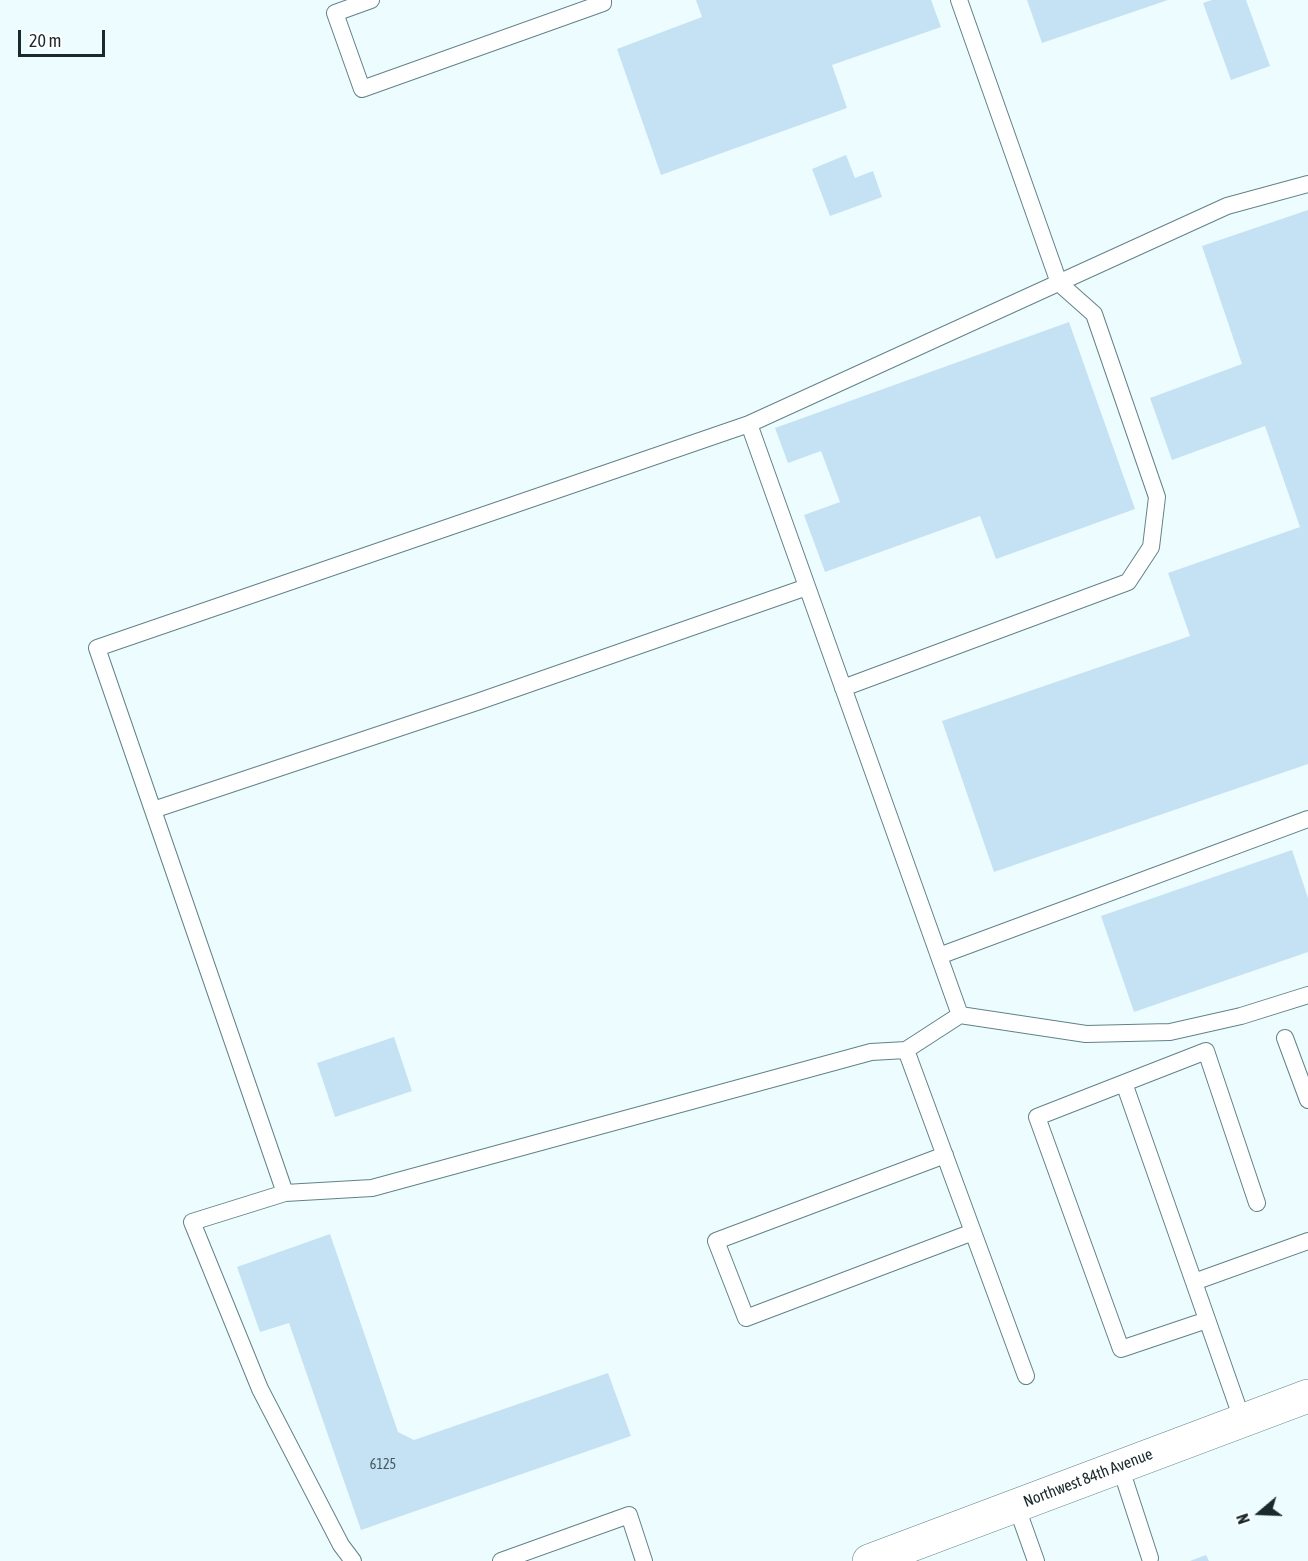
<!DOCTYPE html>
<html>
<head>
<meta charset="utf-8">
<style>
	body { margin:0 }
	#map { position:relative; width:1308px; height:1561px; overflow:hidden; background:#edfcfe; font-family:"Asap Condensed",sans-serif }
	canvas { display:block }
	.north { position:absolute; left:1230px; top:1483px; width:60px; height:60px; -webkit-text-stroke:4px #fff; paint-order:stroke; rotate:251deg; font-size:16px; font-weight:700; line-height:24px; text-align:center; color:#1a292a }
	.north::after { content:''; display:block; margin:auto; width:21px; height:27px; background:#1a292a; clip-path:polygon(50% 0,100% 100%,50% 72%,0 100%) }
	.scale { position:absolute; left:18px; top:30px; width:87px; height:27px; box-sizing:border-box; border:3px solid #1a292a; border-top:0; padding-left:8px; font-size:18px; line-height:21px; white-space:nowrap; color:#1a292a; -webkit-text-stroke:4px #fff; paint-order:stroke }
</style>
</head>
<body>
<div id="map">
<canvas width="1308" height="1561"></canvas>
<div class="north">N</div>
<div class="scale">20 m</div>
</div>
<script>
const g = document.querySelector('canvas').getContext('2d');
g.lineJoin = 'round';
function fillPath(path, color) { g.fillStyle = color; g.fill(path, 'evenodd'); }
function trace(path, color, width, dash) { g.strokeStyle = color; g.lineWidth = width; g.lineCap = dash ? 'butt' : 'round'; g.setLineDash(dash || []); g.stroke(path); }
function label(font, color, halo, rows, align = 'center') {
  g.font = font + ' "Asap Condensed",sans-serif'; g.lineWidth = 5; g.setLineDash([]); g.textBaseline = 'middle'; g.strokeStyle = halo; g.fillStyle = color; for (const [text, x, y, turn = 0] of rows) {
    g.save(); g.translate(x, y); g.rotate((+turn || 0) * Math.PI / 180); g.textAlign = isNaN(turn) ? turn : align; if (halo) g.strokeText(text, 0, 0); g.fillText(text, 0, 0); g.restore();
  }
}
fillPath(new Path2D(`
	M696,0H931L941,27L832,65L847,108L661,175L617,49L702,17Z
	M1027,0H1168L1042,43Z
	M1212,0H1246L1270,66L1231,80L1203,3Z
	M846,155L855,178L873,171L882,197L830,216L812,169Z
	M1308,210V764L994,872L942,721L1190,636L1168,573L1300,527L1265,426L1172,460L1150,398L1242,364L1202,246Z
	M1069,322L1135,509L996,559L980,516L825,572L804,515L840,502L821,451L788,463L775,428Z
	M1292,850L1308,898V952L1134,1012L1101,916Z
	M394,1037L412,1091L335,1117L317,1063Z
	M330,1234L398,1432L414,1440L608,1373L631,1436L361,1530L289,1323L260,1332L237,1267Z
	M1206,1555L1209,1561H1190Z`), '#c5e2f4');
const lane = new Path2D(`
	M371,0L335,13L362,89L603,3V0
	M843,688L1128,582L1151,547L1157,497L1094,314L1059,283L959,0
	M153,810L477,702L807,587
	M939,956L1308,819
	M960,1015L1086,1034L1170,1032L1241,1016L1308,995
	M1285,1038L1308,1100
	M1124,1083L1206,1051L1257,1203
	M945,1155L716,1241L746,1318L973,1232
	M285,1193L97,648L749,424
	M1194,1282L1308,1241
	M1207,1320L1121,1349L1037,1117L1124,1083C1164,1195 1203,1307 1242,1419
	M1026,1376L906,1050L960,1015L749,424L1227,206L1308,184
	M1120,1466L1150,1558
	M1016,1505L1036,1561
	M353,1561L341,1545L260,1389L192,1222L285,1193L372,1188L871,1052L906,1050
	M501,1561L629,1515L644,1561`);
const secondary = new Path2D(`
	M869,1561L1308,1396`);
trace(lane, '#608387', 18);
trace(secondary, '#608387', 34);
trace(lane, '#fff', 16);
trace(secondary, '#fff', 33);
label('14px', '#45575c', null, [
	["6125",383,1465]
]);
label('16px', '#1a292a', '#fff', [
	["Northwest 84th Avenue",1088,1478,-21]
]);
</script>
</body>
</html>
